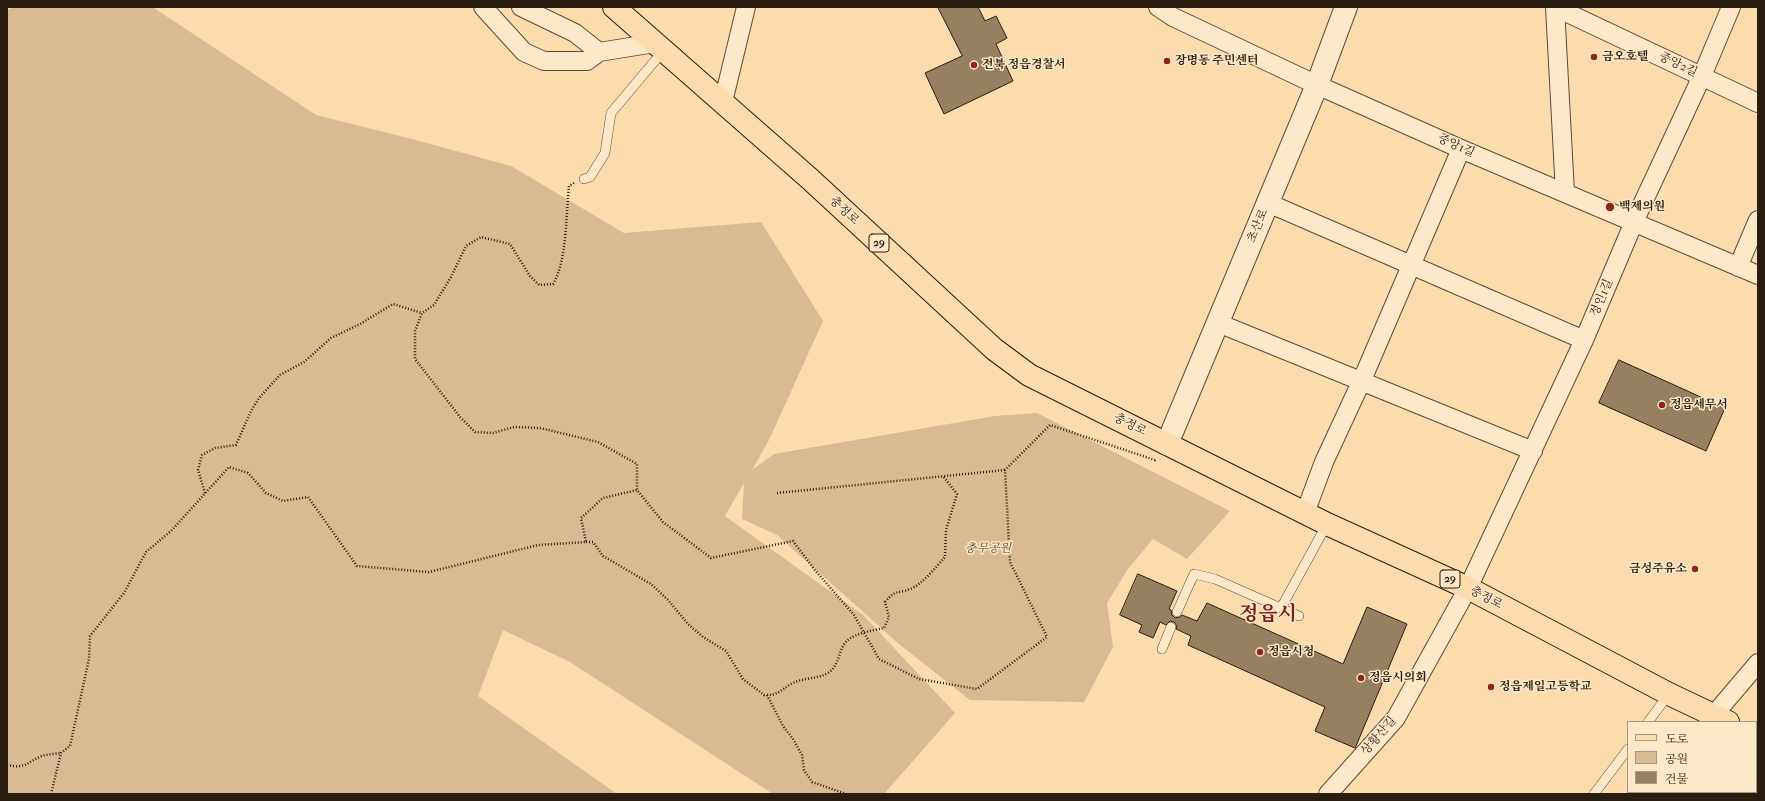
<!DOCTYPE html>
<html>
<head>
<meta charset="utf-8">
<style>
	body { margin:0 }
	#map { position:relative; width:1765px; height:801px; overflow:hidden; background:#fcdbad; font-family:"IM FELL French Canon","Noto Serif KR",serif }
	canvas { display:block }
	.frame { position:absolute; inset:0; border:8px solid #281d0f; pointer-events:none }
	.legend { position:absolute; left:1627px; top:721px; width:130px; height:72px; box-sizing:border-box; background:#fde8ca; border:1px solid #a8977f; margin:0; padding:5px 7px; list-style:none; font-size:12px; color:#281d0f }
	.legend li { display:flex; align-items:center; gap:8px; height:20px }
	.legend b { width:20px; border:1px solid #a8977f }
</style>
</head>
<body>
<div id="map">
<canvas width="1765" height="801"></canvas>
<div class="frame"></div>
<ul class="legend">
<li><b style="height:5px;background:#fcdbad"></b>도로</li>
<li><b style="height:11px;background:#d8bb92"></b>공원</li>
<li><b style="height:11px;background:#968061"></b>건물</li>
</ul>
</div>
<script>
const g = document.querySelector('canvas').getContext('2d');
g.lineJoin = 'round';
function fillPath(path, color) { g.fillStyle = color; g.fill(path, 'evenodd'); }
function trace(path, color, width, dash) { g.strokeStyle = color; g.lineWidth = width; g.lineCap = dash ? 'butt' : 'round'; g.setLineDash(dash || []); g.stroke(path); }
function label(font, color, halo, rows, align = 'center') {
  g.font = font + ' "IM FELL French Canon","Noto Serif KR",serif'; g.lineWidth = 3; g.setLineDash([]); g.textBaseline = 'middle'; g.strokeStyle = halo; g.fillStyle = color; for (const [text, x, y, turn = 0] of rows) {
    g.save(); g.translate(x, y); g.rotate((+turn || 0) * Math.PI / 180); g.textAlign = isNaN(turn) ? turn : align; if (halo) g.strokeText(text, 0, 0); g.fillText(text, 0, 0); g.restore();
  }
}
fillPath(new Path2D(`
	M15,7L154,8L316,115L412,139L511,166L624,233L761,222L823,321L769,440L752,470L774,454L995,416L1037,413L1230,511L1187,559L1153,539L1128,569L1107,603L1113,647L1084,702L970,700L899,644L777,535L742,519L744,483L725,516L863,615L955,713L884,794H773L570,662L503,630L478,696L617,794H7V10Z
	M1667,792H1718L1721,794H1665Z`), '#d8bb92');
const building = new Path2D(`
	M938,7H978L985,21L996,16L1007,38L996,44L1013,81L944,114L925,73L962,56Z
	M1619,360L1725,408L1706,451L1599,403Z
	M1138,574L1177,591L1169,609L1171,610L1172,615L1175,618L1180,617L1182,615L1197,621L1207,603L1343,664L1367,607L1407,624L1356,746L1355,748L1315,731L1325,707L1188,645L1191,636L1176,629L1177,626L1174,622L1170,621L1166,625L1160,622L1153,638L1139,632L1142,625L1120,615Z`);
fillPath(building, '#968061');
trace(building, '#281d0f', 1);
const service = new Path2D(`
	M584,179L590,177L605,153L611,113L664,50
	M1281,608L1327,524
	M1177,612L1194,574L1215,579L1299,616
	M1162,649L1171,627
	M1648,722L1669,694
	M1594,794L1628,749`);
const minor = new Path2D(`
	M483,7L524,52L544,61H587L599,52L655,43
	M521,7L575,33L599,52
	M1158,7L1173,17L1317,85L1461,149L1758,275
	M1555,7L1758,103
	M1555,7L1565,193
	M723,102L746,7
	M1268,203L1584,340
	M1738,267L1758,220
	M1218,323L1533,451
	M1305,513L1324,462L1362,380L1461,149
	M1713,716L1758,663
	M1328,794L1396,718L1468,588L1584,340L1634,222L1702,76L1731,7`);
const tertiary = new Path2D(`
	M1167,444L1317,85L1346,7`);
const primary = new Path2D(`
	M614,7L810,179L994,349L1029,375L1327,524L1468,588L1669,694L1728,722
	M1756,733L1758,734`);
trace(service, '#5d4c36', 10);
trace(minor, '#5d4c36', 20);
trace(tertiary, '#5d4c36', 24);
trace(primary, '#281d0f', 24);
trace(new Path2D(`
	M574,183L569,186C566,213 567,262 553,284L539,285L530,276L510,244L481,237L466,246L451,277L434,305L422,313L415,331V359L460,417L475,432L493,433L514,427L540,428L598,442L637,464V490
	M205,493L198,470L202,455L215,448L236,445L251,411L259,398L280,375L304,362L331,338L360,324L393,304L422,313
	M777,493L1005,470
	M586,542H593L603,556L651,584L668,600L688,624L703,637L726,651L743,679L764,695C777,696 781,690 791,684C801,678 816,679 826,674C838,668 838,656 843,646C850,633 871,631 884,628L889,617L885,602C898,588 895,595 910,589C922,585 936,567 945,557L946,530L957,494L943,476
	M767,695L783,726L793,739L802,755L804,770L812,782L846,794
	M7,765C26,769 27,762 42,756C48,754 55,754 61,753
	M51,794L61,753L70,746L89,659L90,636L124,593L146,552L171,531L229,467L248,473L266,493L283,501L308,497L357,566L429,572L538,545L586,542L581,518L603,498L637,490L663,522L711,558L793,541L814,569L854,615L879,659L919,679L977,689L1047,637L1010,562L1005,470L1050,425L1155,460L1156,459`), '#281d0f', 2.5, [1, 2]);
trace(service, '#fde8ca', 9);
trace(minor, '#fde8ca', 18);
trace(tertiary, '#fde8ca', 22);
trace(primary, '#fcdbad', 22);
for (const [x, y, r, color] of [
	[1594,57,4,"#8f2418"],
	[1167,61,4,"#8f2418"],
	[974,65,4,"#8f2418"],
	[1610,207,5,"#8f2418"],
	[1662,405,4,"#8f2418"],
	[1695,569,4,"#8f2418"],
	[1260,652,4,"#8f2418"],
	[1361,678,4,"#8f2418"],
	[1491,687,4,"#8f2418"]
]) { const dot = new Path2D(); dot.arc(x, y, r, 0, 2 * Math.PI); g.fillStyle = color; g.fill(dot); trace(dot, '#fde8ca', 1.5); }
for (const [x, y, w] of [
	[879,243,20],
	[1450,579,20]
]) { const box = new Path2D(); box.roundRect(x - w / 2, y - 9, w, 18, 3); g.fillStyle = '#fde8ca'; g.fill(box); trace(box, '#281d0f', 1); }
label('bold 11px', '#281d0f', null, [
	["29",879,243],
	["29",1450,579]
]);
label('bold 12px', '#281d0f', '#fde8ca', [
	["금오호텔",1602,57],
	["장명동 주민센터",1175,61],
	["전북 정읍경찰서",982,65],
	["백제의원",1619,207],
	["정읍세무서",1670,405],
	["금성주유소",1687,569,"right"],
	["정읍시청",1268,652],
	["정읍시의회",1369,678],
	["정읍제일고등학교",1499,687]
], 'left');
label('12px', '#281d0f', '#fde8ca', [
	["중앙2길",1678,65,25],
	["중앙1길",1456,146,24],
	["충정로",844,211,43],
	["초산로",1258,226,-67],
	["정인1길",1602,298,-67],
	["충정로",1130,425,26],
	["충정로",1486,598,28],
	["상황산길",1379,736,-49]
]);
label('italic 12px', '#5d4c36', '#fde8ca', [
	["충무공원",988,549]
]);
label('bold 20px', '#7a1f14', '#fde8ca', [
	["정읍시",1268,615]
]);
</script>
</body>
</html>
